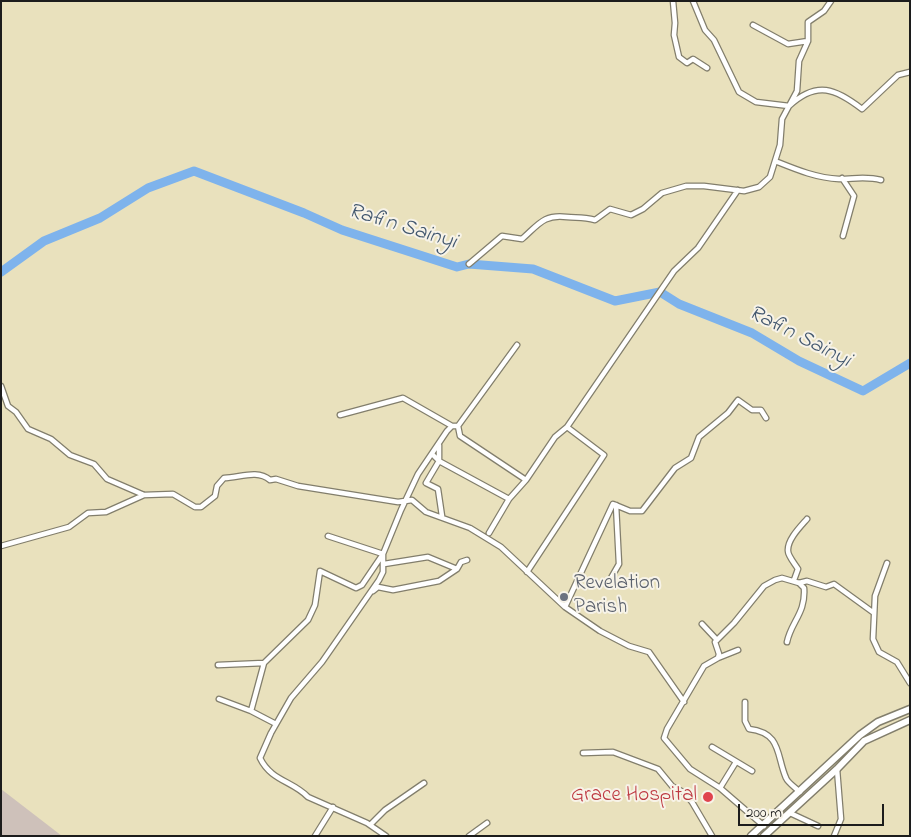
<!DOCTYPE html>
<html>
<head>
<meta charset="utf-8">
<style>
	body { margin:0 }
	#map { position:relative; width:911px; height:837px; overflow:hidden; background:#e9e1bd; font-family:"Indie Flower",sans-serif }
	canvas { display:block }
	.frame { position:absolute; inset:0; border:2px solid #1c1c1c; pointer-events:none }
	.scale { position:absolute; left:738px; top:804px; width:146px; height:22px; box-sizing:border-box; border:2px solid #1c1c1c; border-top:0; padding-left:6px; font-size:15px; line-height:18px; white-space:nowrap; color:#1c1c1c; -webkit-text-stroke:4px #f7f3e8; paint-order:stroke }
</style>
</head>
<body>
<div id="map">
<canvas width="911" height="837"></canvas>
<div class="frame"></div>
<div class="scale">200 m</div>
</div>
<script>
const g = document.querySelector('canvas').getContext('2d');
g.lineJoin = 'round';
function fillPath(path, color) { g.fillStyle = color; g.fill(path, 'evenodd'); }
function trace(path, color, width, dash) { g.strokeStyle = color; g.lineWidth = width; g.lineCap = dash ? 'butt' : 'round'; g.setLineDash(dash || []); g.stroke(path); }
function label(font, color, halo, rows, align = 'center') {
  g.font = font + ' "Indie Flower",sans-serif'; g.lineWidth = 4; g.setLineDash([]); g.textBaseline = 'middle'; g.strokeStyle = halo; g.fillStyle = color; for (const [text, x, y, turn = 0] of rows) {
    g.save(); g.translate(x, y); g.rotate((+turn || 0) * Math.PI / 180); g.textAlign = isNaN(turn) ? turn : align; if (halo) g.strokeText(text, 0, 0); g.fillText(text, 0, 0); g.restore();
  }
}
fillPath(new Path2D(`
	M1,789L62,836H1Z`), '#cec1ba');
trace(new Path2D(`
	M1,272L44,241L100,218L148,188L194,171L304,213L342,230L457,267L469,264L533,269L615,301L660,292L679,304L752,333L799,361L863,391L910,363`), '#7eb3ec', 9);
const street = new Path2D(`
	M673,1L675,23L674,35L679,57L687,63L693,59L707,68
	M693,1L705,30L714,40L739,92L756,102L789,106C817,80 836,89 862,109L898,75L910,72
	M753,25L788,44L808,41
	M775,161C795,169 816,178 839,179C854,179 866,176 881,180
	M842,178L854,196L843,236
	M469,264L502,236L522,239C539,224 544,214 567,217C576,218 583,217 595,220L610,209L631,215L643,209L662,193L686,186H704L744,191L759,187L770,177L780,145L782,119L797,91L799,61L808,41V22L824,11L831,1
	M1,386L8,406L16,412L28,429L51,439L70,455L94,464L107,479L144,495L173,494L195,507H201L215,496L217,486L224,478C239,478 257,469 270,480L276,479L298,486L398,502L412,500L426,512L470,528L501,547L565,607L600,631L629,646L649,652L684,702
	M340,415L403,398L452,426
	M458,426L460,436L526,480
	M439,445V461L426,483L438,489L442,516
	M432,454L439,461L509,499
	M489,533L509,499L526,480L555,437L567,427L674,271L698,248L738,190
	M1,546L69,527L88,513L106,512L144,495
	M887,563L875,596L873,639L879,652L897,662L910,683
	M384,564L428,557L457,569
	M527,572L604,455L567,427
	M794,580L798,569C795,564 788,556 788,551C787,540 800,527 807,519
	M607,585L619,564L616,505
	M373,591L378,587L393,590L439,581L457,569L461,562L467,560
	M565,607L613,504L630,511H642L675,468L691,458L699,437L728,413L738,400L752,410H761L766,418
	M702,624L717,640
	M787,642C791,622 806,613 804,588L799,583
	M718,658L738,650
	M264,663L251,711L276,724
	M218,665L264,663L308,620L315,605L320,571L356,588L362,585L383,554L328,536
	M219,699L251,711
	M745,702V721L749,729C782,733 776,755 786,778C788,783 796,788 800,792
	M712,747L752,771
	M583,753L613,752L658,769L672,786L685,793L692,802L712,836
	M720,788L736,762
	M790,813L818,826
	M370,825L385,810L424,783
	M764,826L720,788L690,769L664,738L667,729L704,666L718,658L719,654L715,642L734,623L764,586L775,580L782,578L799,583L807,581L826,587L834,584L874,613
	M315,836L333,807
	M386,836L367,823L308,797C293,781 271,781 260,758L271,733L291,698L322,662L379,580L383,572V554L401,510L418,474L447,431L452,426H458L517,345
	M469,836L487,823
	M834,836L841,819L837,769`);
const secondary = new Path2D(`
	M751,836L860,735L878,722L910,709
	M764,836L837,769L864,741L910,720`);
trace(street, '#827e6c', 7);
trace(secondary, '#827e6c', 9);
trace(street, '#fff', 4.5);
trace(secondary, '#fff', 6);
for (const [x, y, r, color] of [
	[564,597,5,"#6b7280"],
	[708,797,6,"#e0444e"]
]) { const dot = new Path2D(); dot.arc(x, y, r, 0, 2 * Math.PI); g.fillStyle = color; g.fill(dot); trace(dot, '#f7f3e8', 2); }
label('21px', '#5b616d', '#f7f3e8', [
	["Revelation",574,585],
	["Parish",574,609]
], 'left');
label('21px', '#be3a42', '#f7f3e8', [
	["Grace Hospital",697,797]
], 'right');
label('italic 22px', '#43586f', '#f7f3e8', [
	["Rafin Sainyi",402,228,17],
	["Rafin Sainyi",799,338,27]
]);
</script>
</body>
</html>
